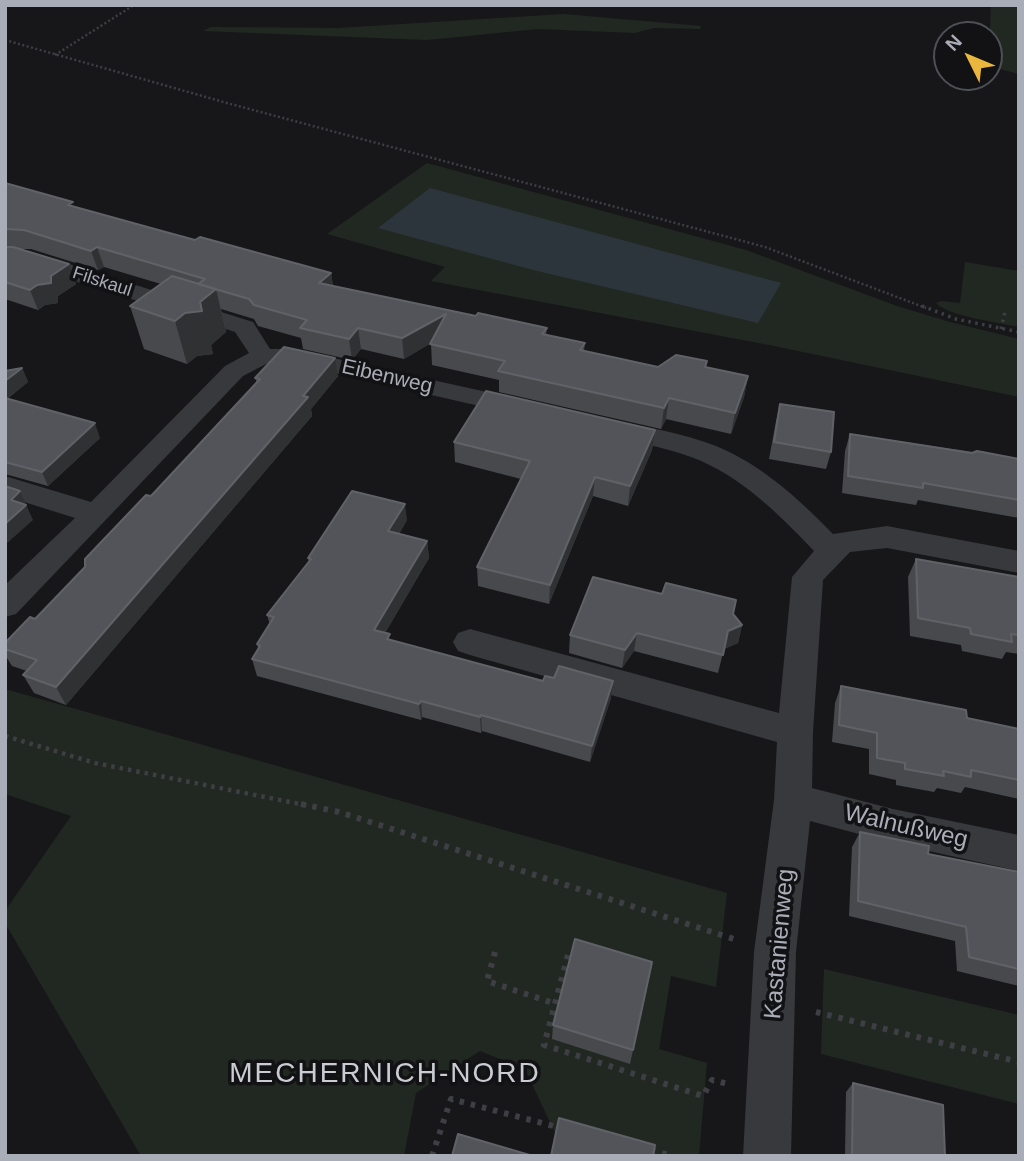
<!DOCTYPE html>
<html>
<head>
<meta charset="utf-8">
<style>
	body { margin:0 }
	#map { position:relative; width:1024px; height:1161px; overflow:hidden; background:#171719; font-family:Arial,sans-serif }
	canvas { display:block }
	.frame { position:absolute; inset:0; border:7px solid #a9adb8; pointer-events:none }
	.north { position:absolute; left:933px; top:21px; width:70px; height:70px; box-sizing:border-box; background:#121214; border:2px solid #4e5056; border-radius:50%; rotate:313deg; font-size:19px; font-weight:700; line-height:28px; text-align:center; color:#a9adb8 }
	.north::after { content:''; display:block; margin:auto; width:24px; height:32px; background:#eab63d; clip-path:polygon(50% 0,100% 100%,50% 72%,0 100%) }
</style>
</head>
<body>
<div id="map">
<canvas width="1024" height="1161"></canvas>
<div class="frame"></div>
<div class="north">N</div>
</div>
<script>
const g = document.querySelector('canvas').getContext('2d');
g.lineJoin = 'round';
function fillPath(path, color) { g.fillStyle = color; g.fill(path, 'evenodd'); }
function trace(path, color, width, dash) { g.strokeStyle = color; g.lineWidth = width; g.lineCap = dash ? 'butt' : 'round'; g.setLineDash(dash || []); g.stroke(path); }
function label(font, color, halo, rows, align = 'center') {
  g.font = font + ' Arial,sans-serif'; g.lineWidth = 7; g.setLineDash([]); g.textBaseline = 'middle'; g.strokeStyle = halo; g.fillStyle = color; for (const [text, x, y, turn = 0] of rows) {
    g.save(); g.translate(x, y); g.rotate((+turn || 0) * Math.PI / 180); g.textAlign = isNaN(turn) ? turn : align; if (halo) g.strokeText(text, 0, 0); g.fillText(text, 0, 0); g.restore();
  }
}
fillPath(new Path2D(`
	M991,5H1019V74L996,68L989,49Z
	M564,14L701,26L700,29L654,28L635,33L538,29L427,40L203,31L211,27L338,28Z
	M427,163L746,250L897,306L950,322L1019,339V397L774,346L431,281L445,267L327,234Z
	M965,262L1019,271V327C1001,323 947,316 936,303L941,301L960,303Z
	M5,689L727,893L716,987L671,976L659,1049L707,1063L699,1156H629L556,1135L525,1069L480,1051L416,1093L404,1156H141L5,923V911L71,816L5,794Z
	M824,969L1019,1015V1104L821,1054Z`), '#212822');
fillPath(new Path2D(`
	M430,188L781,283L758,323L533,270L378,228Z`), '#2d353c');
trace(new Path2D(`
	M5,40L227,103L765,247L926,308
	M55,55L134,5`), '#3e3f44', 2.5, [2, 2.5]);
trace(new Path2D(`
	M922,306L956,319L1019,332
	M1001,329L1005,312`), '#3e3f44', 3.5, [2.5, 4.5]);
trace(new Path2D(`
	M5,736L95,763L310,806`), '#3e3f44', 4.5, [3.5, 5]);
trace(new Path2D(`
	M301,804L339,812L734,939
	M495,952L487,981L553,1003
	M568,955L544,1045L703,1096L712,1080L728,1084
	M816,1012L1019,1062
	M651,1150L673,1156
	M432,1156L451,1099L561,1128`), '#3e3f44', 6, [4.5, 7]);
fillPath(new Path2D(`
	M5,250L31,252L253,322L270,349H292L523,400L532,402L536,408L532,414L523,416L292,363H268L243,376L16,614L5,617V585L75,518L5,496V476L91,502L225,366L249,353L235,332L21,264H5Z
	M611,420C646,427 683,433 716,446C762,465 799,499 833,534L887,526L1019,551V573L887,548L850,552L823,580L813,732L812,788L893,809L1019,835V871L893,843L810,821L796,952L791,1156H743L754,952L774,800L777,742L470,655L458,651L453,642L458,633L470,629L779,713L792,577L814,551C779,514 740,475 691,457C662,446 631,442 601,434L597,428L601,422Z`), '#38393d');
fillPath(new Path2D(`
	M5,183L75,207L195,240L331,273L333,286L476,316L547,328L546,335L585,343L584,351L658,367H706L748,376L744,397L731,434L666,419L661,429L499,392V380L432,365L431,343L404,359L361,349L352,360L303,349L301,338L258,326L254,319L221,309L226,332L211,345L213,354L197,356L187,364L144,349L130,306L161,284L104,267L98,270L31,249H19L69,264L76,284L58,296V303L45,305L38,310L5,299Z
	M22,368L28,382L7,399L100,438L48,486L5,474V371Z
	M338,376L311,409L312,416L66,705L34,693L23,675L27,671L12,666L5,655V643L35,619L85,567L257,383L255,378Z
	M780,404L831,452L826,469L769,459L776,421Z
	M655,430L652,450L628,506L593,496L549,604L478,586L477,567L521,479L455,462L454,442Z
	M850,434L1019,459V518L918,500L916,505L842,493L845,451Z
	M407,520L399,534L427,541L429,558L385,633L390,640L611,698L590,762L482,731L481,733L422,717L421,720L257,676L252,659L258,649L257,644L270,625L267,615L309,562L308,558Z
	M916,559L1019,577V654L1006,652L1002,659L962,651L961,645L910,636L908,577Z
	M662,594L733,614L742,625L738,643L724,649L718,673L634,651L622,668L569,653L570,635Z
	M841,686L967,718L1019,729V799L965,787L961,793L937,788L934,792L896,785V780L869,774V749L832,742L835,703Z
	M860,832L928,854L1019,872V986L957,971L955,941L849,916L852,847Z
	M553,1025L633,1050L630,1064L552,1039Z
	M853,1083L945,1156H845L846,1092Z`), '#48494d');
fillPath(new Path2D(`
	M97,247L104,267L98,270L91,251Z
	M69,264L76,284L58,296V303L45,305L38,310L30,290Z
	M331,273L334,293L319,283Z
	M216,289L226,332L211,345L213,354L197,356L187,364L175,321Z
	M446,314L447,334L404,359L402,338Z
	M358,328L361,349L352,360L349,339Z
	M335,358L338,376L311,409L312,416L66,705L56,687Z
	M22,368L28,382L5,400V381Z
	M748,376L744,397L731,434L735,413Z
	M669,398L666,419L661,429L664,408Z
	M95,423L100,438L48,486L42,472Z
	M655,430L652,450L628,506L630,486Z
	M595,477L593,496L549,604L550,585Z
	M20,491L33,520L5,545V524L11,500Z
	M405,504L407,520L390,548L388,531Z
	M427,541L429,558L377,647L374,630Z
	M742,625L738,643L724,649L728,631Z
	M637,633L634,651L622,668L625,650Z
	M613,681L611,698L590,762L592,746Z
	M421,701L422,717L421,720L419,704Z
	M481,715L482,731L481,733L480,717Z`), '#303133');
const building = new Path2D(`
	M5,183L73,202L68,205L162,231L195,240L200,237L331,273L319,283L476,316L478,313L547,328L542,334L585,343L580,350L658,367L676,355L707,361L705,367L748,376L735,413L669,398L664,408L498,371L505,361L430,344L446,314L402,338L358,328L349,339L300,328L307,320L254,305L249,299L198,284L205,279L97,247L91,251L24,230L5,229Z
	M5,247H13L69,264L51,276V283L37,285L30,290L5,282Z
	M172,276L216,289L200,302L202,311L185,313L175,321L130,306Z
	M284,347L335,358L303,396L308,397L56,687L23,675L37,660L5,649V643L30,617L35,619L85,567V559L146,495L151,496L260,379L255,378Z
	M22,368L5,381V371Z
	M486,391L655,430L630,486L595,477L550,585L477,567L530,461L454,442Z
	M5,398L95,423L42,472L5,462Z
	M780,404L834,412L831,452L774,442Z
	M850,434L972,453L977,451L1019,459V500L923,483V488L848,476Z
	M5,486L20,491L11,500L26,505L5,524Z
	M352,491L405,504L388,531L427,541L374,630L390,634L387,639L543,681L545,676L554,678L559,666L613,681L592,746L481,715L480,717L421,701L419,704L252,659L260,646L257,644L274,617L267,615L311,559L308,558Z
	M916,559L1019,577V635L1011,634L1012,642L971,634L970,628L918,618Z
	M593,577L662,594L666,583L736,600L733,614L742,625L728,631L723,655L637,633L625,650L570,635Z
	M841,686L966,710L967,718L1019,729V780L971,770V777L943,771L944,776L905,769V763L877,758V733L839,725Z
	M860,832L929,846L928,854L1019,872V969L969,957L966,927L858,901Z
	M575,939L652,962L633,1050L553,1025Z
	M853,1083L943,1105L945,1156H852Z
	M559,1118L655,1145L653,1156H551Z
	M458,1134L533,1156H452Z`);
fillPath(building, '#535459');
trace(building, '#606268', 2);
label('18px', '#a9adb8', '#121214', [
	["Filskaul",102,282,18]
]);
label('21px', '#a9adb8', '#121214', [
	["Eibenweg",387,377,13]
]);
label('24px', '#a9adb8', '#121214', [
	["Walnußweg",906,827,13],
	["Kastanienweg",780,944,-85]
]);
g.letterSpacing = '2px';
label('28px', '#caccd4', '#121214', [
	["MECHERNICH-NORD",385,1074]
]);
g.letterSpacing = '0px';
</script>
</body>
</html>
